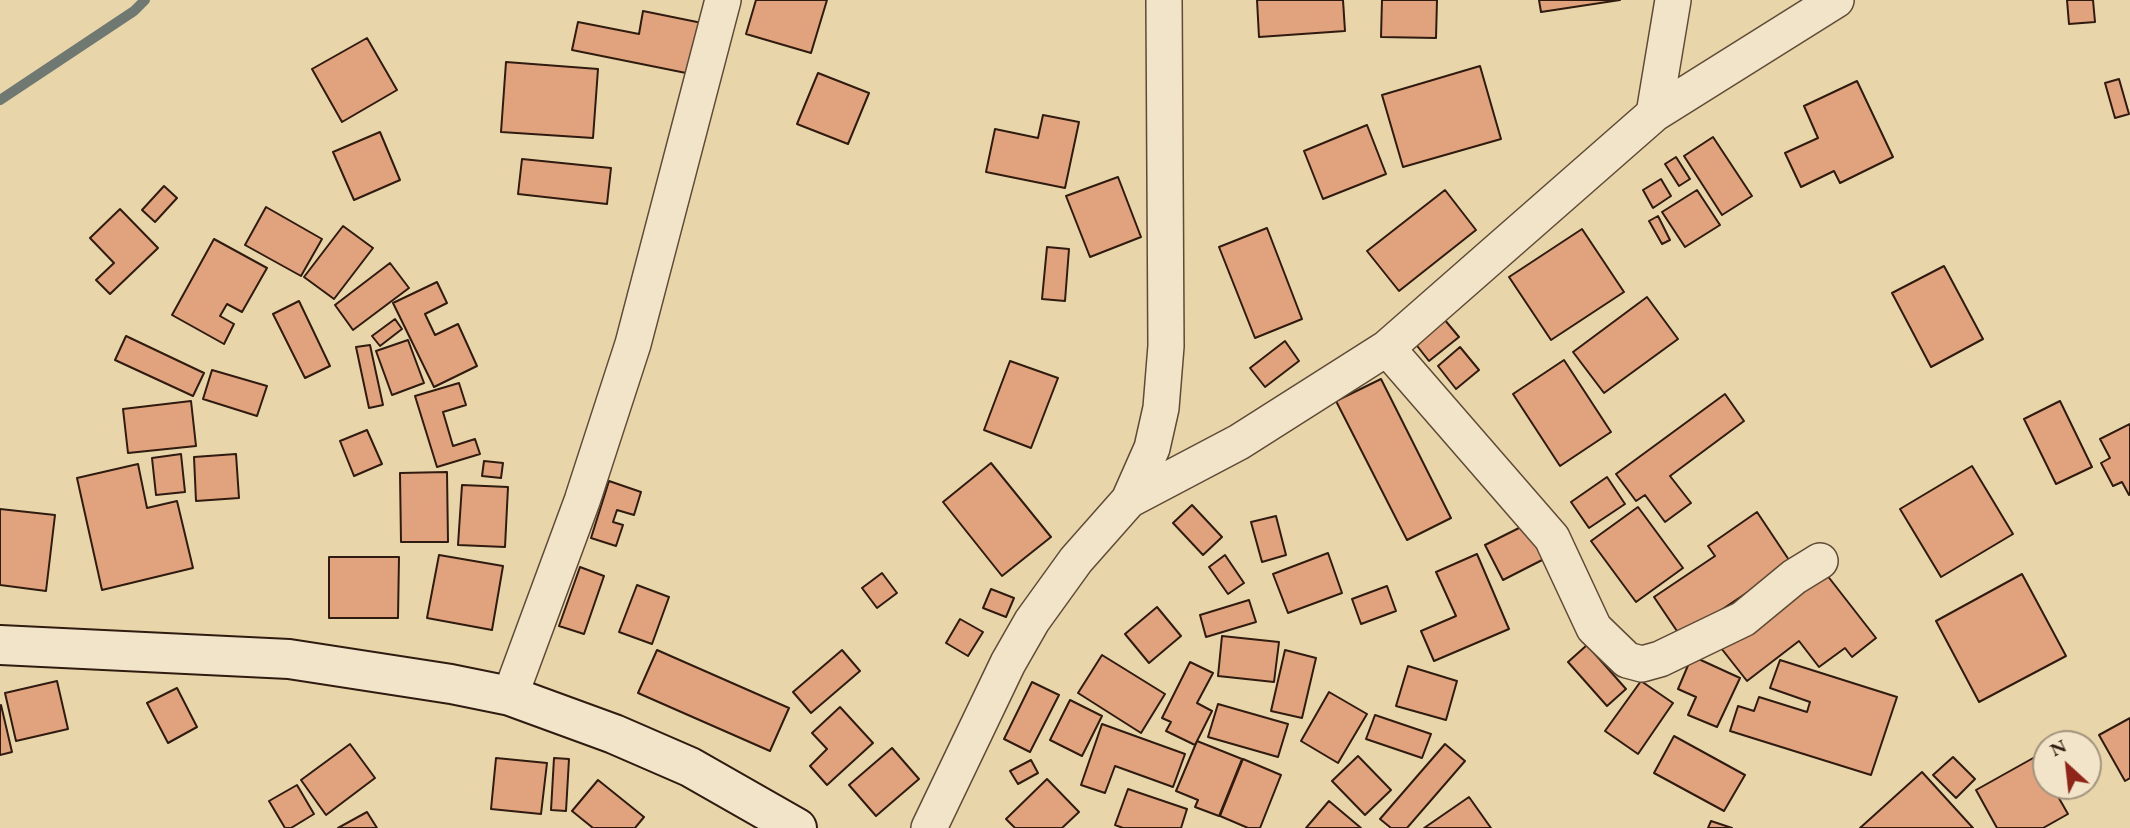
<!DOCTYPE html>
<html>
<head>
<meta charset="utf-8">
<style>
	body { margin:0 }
	#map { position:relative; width:2130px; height:828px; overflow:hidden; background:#e9d5aa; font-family:"EB Garamond",serif }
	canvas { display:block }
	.north { position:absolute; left:2032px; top:730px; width:70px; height:70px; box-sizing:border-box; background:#f1e4c8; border:2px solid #a3947e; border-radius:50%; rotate:333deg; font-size:19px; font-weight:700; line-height:28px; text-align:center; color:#2f1b0f }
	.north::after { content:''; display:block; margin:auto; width:24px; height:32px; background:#8f2418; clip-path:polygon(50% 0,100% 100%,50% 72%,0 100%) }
</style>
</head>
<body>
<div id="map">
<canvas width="2130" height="828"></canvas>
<div class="north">N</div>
</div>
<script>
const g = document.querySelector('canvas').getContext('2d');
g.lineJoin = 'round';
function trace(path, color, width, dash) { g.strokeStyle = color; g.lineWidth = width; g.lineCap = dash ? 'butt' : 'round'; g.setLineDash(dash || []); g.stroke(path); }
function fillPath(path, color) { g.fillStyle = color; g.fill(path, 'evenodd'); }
trace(new Path2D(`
	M0,100L134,11L145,0`), '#6f7971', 10);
const building = new Path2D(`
	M756,0H827L811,53L746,34Z
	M1257,0H1343L1345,31L1259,37Z
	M1382,0H1437L1436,38L1381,37Z
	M1539,0H1620L1541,12Z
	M2067,0H2093L2095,22L2069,24Z
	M643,11L702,23L691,74L572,50L578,22L639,34Z
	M367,38L397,90L342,122L312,69Z
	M506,62L598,69L593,138L501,132Z
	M1480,66L1501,139L1403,167L1382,95Z
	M818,73L869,93L848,144L797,124Z
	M2119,79L2129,114L2115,118L2105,83Z
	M1857,81L1893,157L1840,183L1834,171L1801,187L1785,153L1818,138L1804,106Z
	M1043,115L1079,122L1065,188L986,172L995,129L1038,138Z
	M1367,125L1386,174L1323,199L1304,151Z
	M380,132L400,180L354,200L333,152Z
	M1713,137L1752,196L1722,215L1684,156Z
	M1676,157L1690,179L1679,186L1665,164Z
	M522,159L611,168L607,204L518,194Z
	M1118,177L1141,237L1090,257L1066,196Z
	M1661,179L1671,196L1653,208L1643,190Z
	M164,186L177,198L155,222L142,210Z
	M1445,190L1476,230L1399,291L1367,251Z
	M1697,190L1720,225L1685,247L1662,212Z
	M266,207L322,239L301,276L245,245Z
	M120,209L158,248L110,294L96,280L114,263L90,238Z
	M1658,216L1670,240L1662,244L1649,221Z
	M343,226L373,248L334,299L304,277Z
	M1267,228L1302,319L1255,338L1219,247Z
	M1582,229L1624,292L1551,340L1509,277Z
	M214,239L267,268L242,312L227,304L220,316L234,324L224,344L172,315Z
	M1047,247L1069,249L1065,301L1042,299Z
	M390,263L409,288L353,330L335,305Z
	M1944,266L1983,339L1931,367L1892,293Z
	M437,282L447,303L425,314L435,335L458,324L477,366L434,387L393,303Z
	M1647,297L1678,339L1604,393L1573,352Z
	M299,301L330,366L305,378L273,314Z
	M395,319L402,329L380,346L372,336Z
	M1444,319L1459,337L1429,361L1414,342Z
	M126,336L204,373L193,396L115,360Z
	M408,340L424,383L392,395L376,351Z
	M1285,341L1299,361L1265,387L1250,368Z
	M370,345L383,405L369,408L356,347Z
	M1460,347L1479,370L1456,389L1438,366Z
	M1564,360L1611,432L1560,466L1513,394Z
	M1010,361L1058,378L1031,448L984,430Z
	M212,370L267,386L257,416L203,399Z
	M1381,379L1451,518L1407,540L1336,401Z
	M459,383L466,405L443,412L453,446L475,439L480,454L437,467L415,396Z
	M1725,394L1744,421L1670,476L1691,503L1665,522L1645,495L1636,501L1616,474Z
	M191,401L196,446L128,453L123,409Z
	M2060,401L2092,467L2056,484L2024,419Z
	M2130,424V494L2129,495L2122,482L2113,486L2101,463L2110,458L2100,439Z
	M367,430L382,464L354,476L340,441Z
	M181,454L185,492L156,495L152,458Z
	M236,454L239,498L196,501L194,457Z
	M484,461L503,463L501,478L482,476Z
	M991,463L1051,537L1002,576L943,502Z
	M138,464L147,508L177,501L193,568L102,590L77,478Z
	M1972,466L2013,534L1941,577L1900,509Z
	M447,472L448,542H401L400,473Z
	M1607,477L1625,504L1589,528L1571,502Z
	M609,481L641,492L634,515L617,510L613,522L623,525L616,546L591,538Z
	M462,485L508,487L505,547L458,545Z
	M1192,505L1222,537L1203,555L1173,523Z
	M1638,507L1683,568L1636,602L1591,541Z
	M0,509L55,515L46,591L0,585Z
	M1757,512L1791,563L1681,637L1654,597L1715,556L1708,546Z
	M1276,516L1286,555L1262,562L1251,522Z
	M1531,522L1548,557L1503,580L1485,545Z
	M1328,553L1342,593L1288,613L1273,574Z
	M1477,554L1509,629L1434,661L1421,631L1456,616L1436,572Z
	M439,555L503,566L492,630L427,618Z
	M1225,555L1244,583L1228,594L1209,567Z
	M329,557H399L398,618H329Z
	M580,567L604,576L584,634L559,626Z
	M1823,570L1876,638L1852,657L1845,648L1819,667L1799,641L1747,681L1721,648Z
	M882,573L897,593L877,608L862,588Z
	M2022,574L2066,656L1979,702L1936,621Z
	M637,585L669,597L652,644L619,632Z
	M1387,586L1396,611L1361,624L1352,599Z
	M991,589L1014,598L1006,617L983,608Z
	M1249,600L1256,622L1206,637L1200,615Z
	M1157,607L1181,636L1149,663L1125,634Z
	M960,619L983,632L968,656L946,643Z
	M1222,636L1279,642L1274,682L1218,676Z
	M1587,645L1626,689L1607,706L1568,662Z
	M657,650L789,708L770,751L638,693Z
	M842,650L860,671L811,713L793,692Z
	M1285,650L1316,658L1302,718L1271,711Z
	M1102,655L1165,694L1141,733L1078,693Z
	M1692,656L1740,678L1717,727L1688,715L1696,697L1678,689Z
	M1780,660L1897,697L1871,775L1730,731L1738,706L1754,711L1759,697L1807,712L1810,702L1770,688Z
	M1190,662L1213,673L1197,703L1212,711L1195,745L1166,731L1171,722L1162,718Z
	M1408,666L1457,681L1446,720L1396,706Z
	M57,681L68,729L16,741L5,693Z
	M1641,681L1673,703L1638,754L1605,731Z
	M1032,682L1059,695L1030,752L1004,739Z
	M177,688L197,727L168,743L147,703Z
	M1329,692L1367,714L1338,763L1301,741Z
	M1070,700L1102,716L1082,756L1050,740Z
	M1218,704L1288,724L1278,757L1208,737Z
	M1,705L12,752L0,755V706Z
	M840,707L873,743L827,785L810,766L827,749L812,733Z
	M1375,715L1431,734L1422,758L1366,739Z
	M2130,718V778L2125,781L2099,735Z
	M1102,724L1185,754L1173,787L1115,766L1105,793L1081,785Z
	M1674,736L1745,775L1724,811L1654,773Z
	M1197,741L1242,759L1219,816L1195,807L1198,800L1176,791Z
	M350,744L375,778L326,815L301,780Z
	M1445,744L1465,761L1407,828H1391L1380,819Z
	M892,748L919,779L876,816L849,785Z
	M1358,756L1391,790L1365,815L1332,781Z
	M1953,757L1975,779L1956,798L1933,775Z
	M2035,757L2046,776V786H2052L2068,814L2043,828H1997L1976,790Z
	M496,758L547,763L541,814L491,809Z
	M554,758L569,759L566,811L551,810Z
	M1243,759L1281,775L1260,828H1248L1220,816Z
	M1031,760L1038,773L1018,784L1010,771Z
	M1922,772L1973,828H1860Z
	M1047,779L1079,812L1062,828H1015L1006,819Z
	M598,780L644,817L635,828H593L572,811Z
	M297,785L314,814L291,828H285L269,801Z
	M1128,789L1187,809L1181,828H1123L1115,825Z
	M1469,797L1491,828H1424Z
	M1329,801L1361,828H1306Z
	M367,812L377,828H338Z
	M1711,821L1732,828H1708Z`);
fillPath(building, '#e1a37d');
trace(building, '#2f1b0f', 2);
const street = new Path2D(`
	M1654,114L1673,0
	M1387,348L1552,538L1594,628L1627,660L1642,664L1660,659L1743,619L1794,577L1820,561
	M1129,500L1239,442L1387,348L1654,114L1836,0
	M510,696L582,501L633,344L723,0
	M929,828L1008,663L1032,621L1076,560L1129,500L1152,448L1161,408L1166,346L1164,0`);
const secondary = new Path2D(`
	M0,645L289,659L451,684L510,696L614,734L690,767L797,828`);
trace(street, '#5e4a36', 38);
trace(secondary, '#2f1b0f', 42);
trace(street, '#f1e4c8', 35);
trace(secondary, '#f1e4c8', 38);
</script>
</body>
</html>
